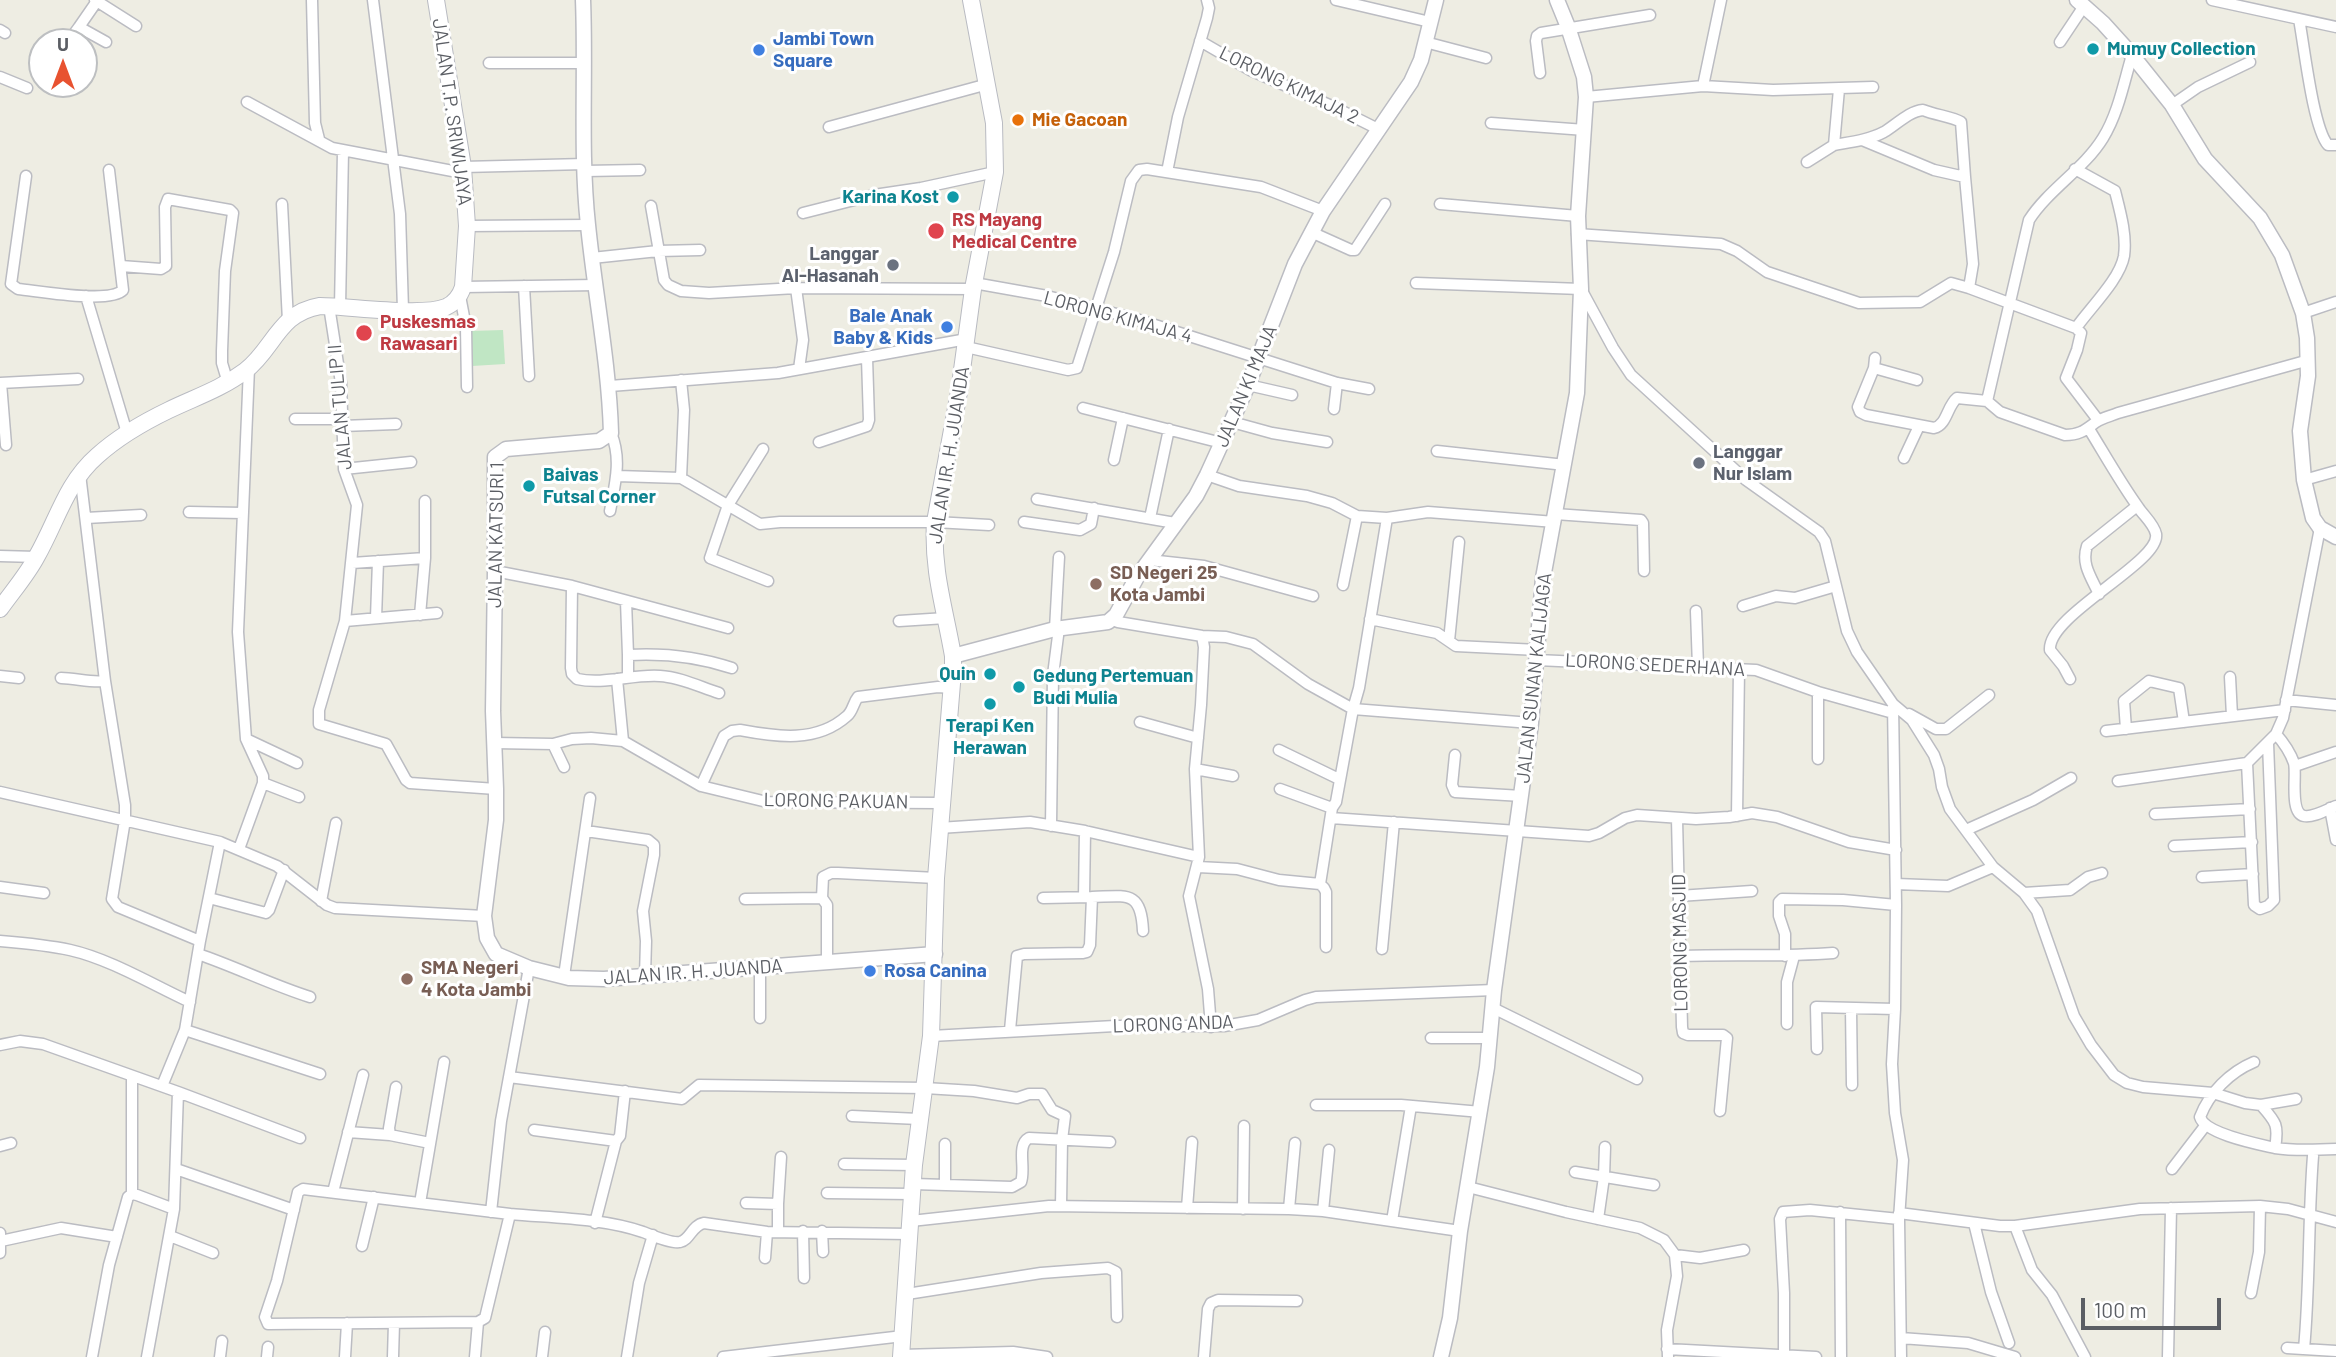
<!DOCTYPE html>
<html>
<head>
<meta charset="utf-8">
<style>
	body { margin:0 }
	#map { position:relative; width:2336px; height:1357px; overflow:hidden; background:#eeede3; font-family:Barlow,sans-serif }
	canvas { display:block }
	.north { position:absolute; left:28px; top:28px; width:70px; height:70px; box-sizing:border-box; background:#fff; border:2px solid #bdbfc1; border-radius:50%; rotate:0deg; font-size:19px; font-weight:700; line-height:28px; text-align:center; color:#5b5e64 }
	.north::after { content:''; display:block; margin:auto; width:24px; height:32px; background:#e85230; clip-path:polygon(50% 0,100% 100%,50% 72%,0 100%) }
	.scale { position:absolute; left:2081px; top:1298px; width:140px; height:32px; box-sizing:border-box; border:4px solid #5b5e64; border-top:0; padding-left:9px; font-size:21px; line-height:24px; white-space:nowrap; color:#5b5e64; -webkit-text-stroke:5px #fff; paint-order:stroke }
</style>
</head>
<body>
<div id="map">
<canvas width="2336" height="1357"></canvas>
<div class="north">U</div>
<div class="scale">100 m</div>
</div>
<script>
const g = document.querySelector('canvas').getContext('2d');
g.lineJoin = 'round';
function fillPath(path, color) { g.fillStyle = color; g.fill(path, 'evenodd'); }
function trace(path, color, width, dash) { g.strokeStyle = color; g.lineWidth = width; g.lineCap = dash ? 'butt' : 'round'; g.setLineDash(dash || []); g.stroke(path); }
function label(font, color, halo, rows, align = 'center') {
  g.font = font + ' Barlow,sans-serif'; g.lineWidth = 6; g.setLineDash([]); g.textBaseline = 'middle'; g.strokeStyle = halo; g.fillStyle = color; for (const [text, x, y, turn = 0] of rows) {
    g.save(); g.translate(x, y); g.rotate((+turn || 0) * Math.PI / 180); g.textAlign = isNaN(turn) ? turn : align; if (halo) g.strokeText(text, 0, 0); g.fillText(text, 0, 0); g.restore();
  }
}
fillPath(new Path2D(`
	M503,330L505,364L472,366L470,331Z`), '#c0e6c4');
const minor = new Path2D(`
	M95,0L136,26
	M312,0L315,123L319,139
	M373,0L400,214L403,310
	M1336,0L1430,22
	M2212,0L2336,27
	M97,1L79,27L106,42
	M2299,19C2304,45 2313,128 2328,145H2336
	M0,30L5,33
	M1200,41L1250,70L1334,107L1378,129
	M68,42L79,27
	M1425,42L1486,58
	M2060,42L2084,6
	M2132,55C2124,82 2118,114 2103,138C2084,169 2049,189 2029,220L1987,401L2000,412L2065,435C2080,435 2085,430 2096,422C2102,418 2111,416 2118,413L2309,360
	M489,63H583
	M1540,73L1536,41L1537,36L1541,33L1650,15
	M0,77L27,88
	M1703,86L1721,0
	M1586,97L1703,86L1773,90L1873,87
	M247,102L332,148L463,173
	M2172,105L2198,87L2250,62
	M1491,123L1585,130
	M829,127L988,84
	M1834,145C1851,142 1869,140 1884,132C1896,125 1909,111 1923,110C1935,115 1953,117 1961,122L1965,177L1934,170L1862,140
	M1807,162L1834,145L1839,89
	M463,167L585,164
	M2075,169L2115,191C2120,211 2127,235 2124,256C2120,279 2090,308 2076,328
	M585,171L640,170
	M1167,172L1178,117L1207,18L1209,8L1207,0
	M26,176L11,284L18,289C39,291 110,304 123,290L109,170
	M1965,177L1973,264L1969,288
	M282,204L288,321
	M1440,204L1578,216
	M651,206L664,280L668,285L681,291L709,293L796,288L973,289
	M803,213L874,195L921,188L995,172
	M467,226L588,225
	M1311,232L1351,250H1355L1385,204
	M1577,234L1721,244L1737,251L1767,272L1859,303L1920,302L1951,283L1969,288L2076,328L2081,333L2077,350L2066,378L2098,420
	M592,258L658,251L700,250
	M121,266L161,269L166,266L165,207L168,199L230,210L233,213L225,271L222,351V363L228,383
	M974,283L1047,296L1136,319L1337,383L1369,389
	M1416,283L1581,289L1613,348L1631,375L1746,480L1819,532L1825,541L1847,631L1857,652L1893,704L1896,905L1895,1009L1892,1064L1895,1113L1903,1160L1899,1219L1901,1357
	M524,286L529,376
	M463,287L597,285
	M796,288L803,340L799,369
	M86,296L127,433
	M460,296L466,327L467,387
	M329,306L341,383L344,469L357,505L345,621L319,710V724L386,744L406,780L410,783L496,789
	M340,307L343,151
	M2303,313L2336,302
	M966,347L1068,370L1077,368L1114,252L1131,181L1139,170L1147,169L1261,187L1323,211
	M1875,358L1874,368L1858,407L1860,412L1866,415L1934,428C1947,425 1947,406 1957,398L1987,401
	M1874,368L1917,380
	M681,380L684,410L681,478
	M0,383L78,379
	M1,383L6,445
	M1248,385L1292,395
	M610,386L778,373L967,339
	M1083,408L1222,443
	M1334,409L1337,383
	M295,419H342
	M1232,422L1272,433L1327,442
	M342,426L396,424
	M819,442L867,426L869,420L867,358
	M763,449L728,505L710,558L768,581
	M1437,451L1565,465
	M1904,458L1919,426
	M1114,460L1123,418
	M344,469L411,462
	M80,474L105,681L125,805V820L112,899L118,907L200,941
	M1207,475L1239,486L1307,496L1332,503L1357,516L1387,518L1428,512L1555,522
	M617,476L681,478L760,524L780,522H935L989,525
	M2304,480L2336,471
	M1037,499L1175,523
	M610,511C615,484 622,459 611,433
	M189,512L243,513
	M1555,514L1641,520L1643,523L1644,571
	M86,518L141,515
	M1150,518L1169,429
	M1024,522L1080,530L1091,524L1094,508
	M0,556L37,557
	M1149,560L1204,566L1313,596
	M352,563L425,558V501
	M495,571L572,586L728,628
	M1343,585L1357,516
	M572,586L571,668L572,674L577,679C604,685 632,674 660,676C680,677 700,687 719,693
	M2099,594C2091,577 2081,564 2087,546L2137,506
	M626,601L628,655
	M1743,606L1776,596L1795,598L1836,586
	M1696,611L1698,667
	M420,615L425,558
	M376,618L378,561
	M1370,619L1437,633L1456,646L1538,650
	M1112,620L1118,622L1202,636L1226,637L1253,644L1308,684L1353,709L1531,723
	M345,621L437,613
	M899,621L946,618
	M1055,629L1059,557
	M1202,636L1204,647L1201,705L1195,769L1199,857L1189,896L1208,989L1211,1027
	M1449,641L1459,542
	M1537,660L1756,670L1818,692L1893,713
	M0,676L19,678
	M628,677V655C662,653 699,657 732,668
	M2230,677L2232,716
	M61,678C75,678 91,683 105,681
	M617,679L623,741
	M2070,679L2063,666L2050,650C2047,615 2161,562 2156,534C2154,524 2143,515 2138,507C2120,482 2105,455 2089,429
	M2286,700L2336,705
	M1893,704L1912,720L1934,755L1939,769L1942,787L1950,809L1993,867L2024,893L2037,911L2074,1016L2091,1045L2114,1075L2127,1083L2143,1087L2213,1093L2245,1103L2261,1105L2296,1099
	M1909,714L1936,729H1946L1989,695
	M1140,722L1198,738
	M2126,729L2124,701L2149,681L2179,688L2184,722
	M2106,731L2285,710
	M2276,734C2284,743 2290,752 2294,763C2297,775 2289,813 2304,816C2313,818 2328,809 2336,806
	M246,739L297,763
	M494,743L553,744L572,739L591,738L623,741L701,786L767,802L941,803
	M553,744L564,767
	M1279,750L1339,779
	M1455,755L1452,785L1455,792L1522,796
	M1818,759V692
	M2247,763L2254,905L2260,909L2268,906L2274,900L2268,743
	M2295,766L2336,752
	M1195,769L1233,776
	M2118,781L2247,763L2276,734L2283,718L2320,528
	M263,783L299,797
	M701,786L724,736L732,731L740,730C777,737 817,743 847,716C853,711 853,703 858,697L938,687L951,688
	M1280,789L1332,808
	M0,792L220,842L277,866L327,905L335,908L484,916
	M2330,808L2336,840
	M2155,814L2250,809
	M1737,816L1739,669
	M1331,818L1589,836L1599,833L1625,818L1637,815L1696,819L1729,817L1752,813L1777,817L1849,842L1896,850
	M1677,819L1682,1027L1683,1033L1688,1035H1723L1727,1038L1720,1111
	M1051,826L1053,675L1059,628
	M939,828L1030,822L1085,831L1199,857
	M1966,830L2033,800L2071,778
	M586,831L648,840L654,845V855L643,911L646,941L645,976
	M220,842L200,941L185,1030L320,1074
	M2174,846L2252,842
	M239,849L263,783V776L246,739L238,632L249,368
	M1198,867L1237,869L1279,880L1320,884
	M2202,877L2253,874
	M1896,884L1948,886L1993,867
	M0,887L44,893
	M2024,893L2070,890L2088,877L2102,873
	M1679,896L1752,891
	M1084,897L1085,831
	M1092,897C1127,896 1141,890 1143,931
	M209,898L266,913L269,910L284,870
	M745,899L822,898
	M321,901L336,823
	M0,941C24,943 47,945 70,950C110,959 153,985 190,1002
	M1326,947V892L1324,888L1320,884L1332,808L1336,802L1353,709L1359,688L1387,518
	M1382,949L1394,822
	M198,954C236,967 272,985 310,997
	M1681,956C1732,954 1782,957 1833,953
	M1785,956V934L1779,916V902L1782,899L1843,900L1896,905
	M827,963V905L822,898L823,877L831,873H838L936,878
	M760,967V1018
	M564,976L590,798
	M1493,1008L1637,1079
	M1851,1008L1852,1085
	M1787,1024V982L1794,956
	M1010,1030L1017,956L1024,954L1083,953L1087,952L1090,945L1092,897L1043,898
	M931,1036L1115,1026H1224L1258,1020L1305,1000L1316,997L1494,990
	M1431,1038H1490
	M0,1045L20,1041L43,1044L178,1092L174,1209L147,1357
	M1817,1049L1816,1007L1895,1009
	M2254,1062C2230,1072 2209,1093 2200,1117C2205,1134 2258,1144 2275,1148C2294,1151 2316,1150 2336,1149
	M132,1076V1194
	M509,1077L682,1099L699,1085L925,1088L974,1091L1017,1098L1029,1094H1042L1052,1110L1065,1116L1062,1140L1061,1206
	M162,1086L185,1030
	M396,1087L389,1128L390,1135L430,1143
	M178,1092L300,1138
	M1316,1105H1401L1481,1112
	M2261,1105C2276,1122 2279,1125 2275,1148
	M852,1116L919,1119
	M534,1130L616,1141L620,1136L625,1091
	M348,1132L390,1135
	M945,1144V1185
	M0,1146L11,1143
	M844,1164L914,1165
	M176,1169L294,1210
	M2172,1169L2205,1126
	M1575,1172L1654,1185
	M913,1184L1012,1187L1021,1182C1026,1168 1016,1145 1029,1138L1110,1142
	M1468,1187L1566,1212L1640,1228L1664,1240L1675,1255L1677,1276L1667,1330L1668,1357
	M303,1189L510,1214L485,1318L478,1322L268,1324L265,1317L277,1281L298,1192Z
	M333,1192L363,1075
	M827,1193L912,1194
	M420,1203L444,1062
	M746,1203L778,1204V1232
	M778,1204L781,1157
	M1187,1208L1192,1142
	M1243,1209L1244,1126
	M1289,1209L1295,1143
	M1323,1211L1329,1150
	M491,1212L501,1121L529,968
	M1840,1212L1841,1357
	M1899,1213L2000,1226H2015L2140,1209L2260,1206L2288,1209L2336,1222
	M510,1214C553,1218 602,1218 643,1232C651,1235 672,1244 680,1242C690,1240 692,1225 704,1223L767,1232L910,1234
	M1598,1219L1604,1177L1605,1147
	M911,1221L1049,1206L1289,1209L1323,1211L1460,1231
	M1392,1221L1411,1106
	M595,1223L616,1141
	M1974,1223L1991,1292L2009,1343
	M2015,1226L2032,1270L2052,1295L2085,1357
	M803,1231L804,1278
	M822,1231L823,1252
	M0,1233V1253
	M170,1236L213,1253
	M1,1241L61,1228L117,1237
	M362,1246L374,1197
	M1675,1255L1700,1258L1744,1250
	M765,1258L767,1232
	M2251,1293L2259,1252L2260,1206
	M907,1294L1041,1273L1108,1268L1116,1272L1117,1317
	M1901,1338L1968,1343L2015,1357
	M2287,1348L2336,1351
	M1667,1349L1816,1357
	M2304,1349C2310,1285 2308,1220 2313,1156
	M901,1355L1013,1352L1047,1357
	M1784,1356V1293L1780,1219L1783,1212L1810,1210L1899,1219
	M92,1357L109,1265L128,1197L132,1194L137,1195L174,1209
	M220,1357L222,1341
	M267,1357L268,1347
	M345,1357L347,1323
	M393,1357L394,1323
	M475,1357L478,1322
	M542,1357L545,1332
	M627,1357L639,1283L653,1235
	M723,1357L903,1336
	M1204,1357L1208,1309L1211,1303L1218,1300L1297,1301
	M2168,1357L2171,1208`);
const tertiary = new Path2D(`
	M583,0C586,75 580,151 588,225C595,295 609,363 611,433L599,441L506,449L495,457V571L493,711L496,789V820L484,916L487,938L496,954L529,968L569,978L604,979L935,954
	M2077,0L2103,23L2132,55L2172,105L2205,159L2260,218L2282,255L2303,313L2307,338L2308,376L2300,431L2304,480L2313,518L2320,528L2336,537
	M953,656L1055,629L1108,622L1116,615L1137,577L1196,496L1207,475L1248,385L1295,264L1323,211L1411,82L1421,60L1436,0
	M1441,1357L1450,1318L1460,1231L1487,1067L1494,990L1531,723L1543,578L1577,393L1581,289L1578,216L1586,97L1584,77L1568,27L1557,0`);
const secondary = new Path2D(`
	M0,609C12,592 27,575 37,556C57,521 66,483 97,456C118,437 144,422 169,410C196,397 221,389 245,371C274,349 278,313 320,306C349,306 422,317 446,307C455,303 460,296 463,287L467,226L463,167L436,0
	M901,1357L914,1165L931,1036L936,878L953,671V656C945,609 932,571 935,522L959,392L973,289L995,172L994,123L971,0`);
trace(minor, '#bbbcc2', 13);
trace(tertiary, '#bbbcc2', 17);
trace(secondary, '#b9bbc2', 18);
trace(minor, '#fff', 10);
trace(tertiary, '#fff', 14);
trace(secondary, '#fff', 16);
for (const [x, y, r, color] of [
	[2093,49,7,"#0f9aa8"],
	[759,50,7,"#3f7fe0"],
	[1018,120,7,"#e8710a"],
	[953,197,7,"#0f9aa8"],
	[936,231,9,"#e0444e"],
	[893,265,7,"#6b7280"],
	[947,327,7,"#3f7fe0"],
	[364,333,9,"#e0444e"],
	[1699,463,7,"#6b7280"],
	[529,486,7,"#0f9aa8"],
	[1096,584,7,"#8d6e63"],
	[990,674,7,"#0f9aa8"],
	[1019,687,7,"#0f9aa8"],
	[990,704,7,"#0f9aa8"],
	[870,971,7,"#3f7fe0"],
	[407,979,7,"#8d6e63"]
]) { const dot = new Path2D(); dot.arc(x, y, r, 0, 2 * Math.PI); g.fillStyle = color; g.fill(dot); trace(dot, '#fff', 2.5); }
label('bold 19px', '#366cbe', '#fff', [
	["Jambi Town",773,39],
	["Square",773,61],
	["Bale Anak",933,316,"right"],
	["Baby & Kids",933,338,"right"],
	["Rosa Canina",884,971]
], 'left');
label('bold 19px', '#0d838f', '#fff', [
	["Mumuy Collection",2107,49],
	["Karina Kost",939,197,"right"],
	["Baivas",543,475],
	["Futsal Corner",543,497],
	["Quin",976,674,"right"],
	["Gedung Pertemuan",1033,676],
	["Budi Mulia",1033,698],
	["Terapi Ken",990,726,"center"],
	["Herawan",990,748,"center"]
], 'left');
label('19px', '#5b5e64', '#fff', [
	["LORONG KIMAJA 2",1289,85,26],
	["JALAN T.P. SRIWIJAYA",452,112,82],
	["LORONG KIMAJA 4",1118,317,15],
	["JALAN KI MAJA",1246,386,-67],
	["JALAN TULIP II",340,407,-95],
	["JALAN IR. H. JUANDA",949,455,-81],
	["JALAN KATSURI 1",496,535,-89],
	["LORONG SEDERHANA",1655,665,3],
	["JALAN SUNAN KALIJAGA",1534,678,-84],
	["LORONG PAKUAN",836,801,1],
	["LORONG MASJID",1680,943,-91],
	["JALAN IR. H. JUANDA",693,972,-4],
	["LORONG ANDA",1173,1024,-2]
]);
label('bold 19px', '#c56008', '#fff', [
	["Mie Gacoan",1032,120]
], 'left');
label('bold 19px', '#be3a42', '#fff', [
	["RS Mayang",952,220],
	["Medical Centre",952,242],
	["Puskesmas",380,322],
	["Rawasari",380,344]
], 'left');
label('bold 19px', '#5b616d', '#fff', [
	["Langgar",879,254],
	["Al-Hasanah",879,276],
	["Langgar",1713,452,"left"],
	["Nur Islam",1713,474,"left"]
], 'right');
label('bold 19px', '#785e54', '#fff', [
	["SD Negeri 25",1110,573],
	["Kota Jambi",1110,595],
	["SMA Negeri",421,968],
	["4 Kota Jambi",421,990]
], 'left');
</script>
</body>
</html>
